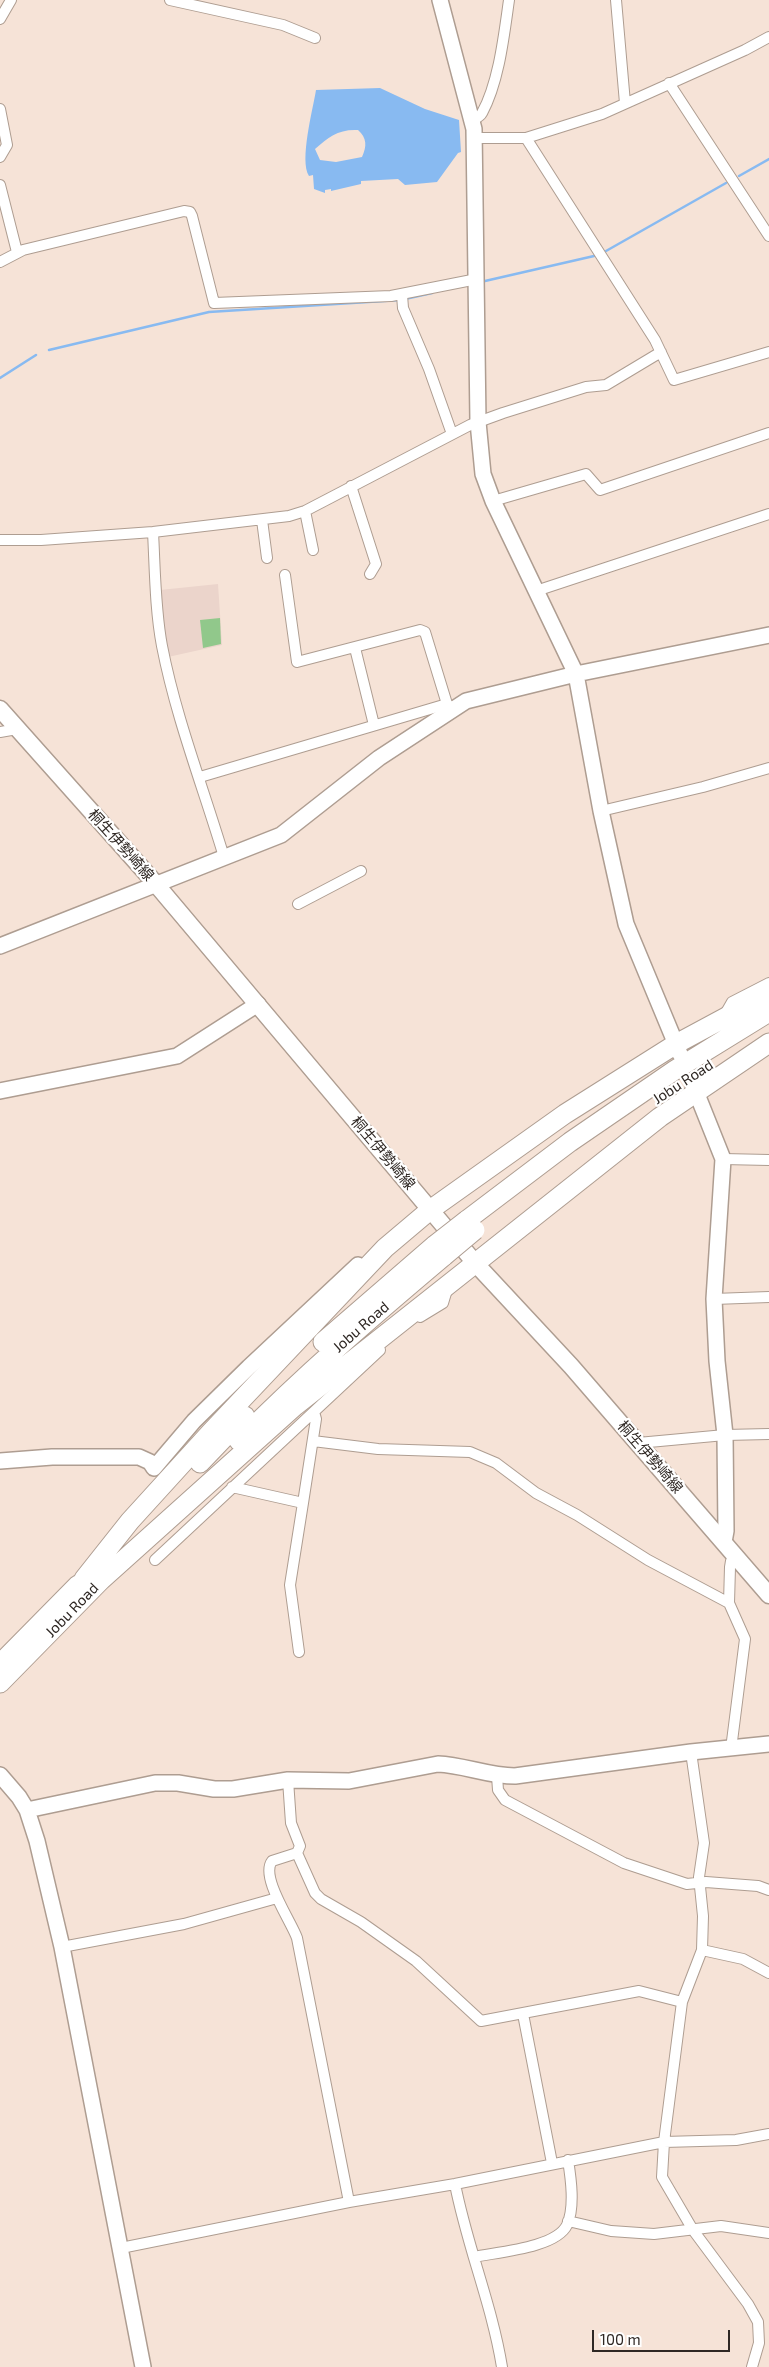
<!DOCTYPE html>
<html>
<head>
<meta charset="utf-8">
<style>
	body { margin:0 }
	#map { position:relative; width:769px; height:2367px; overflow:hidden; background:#f6e3d7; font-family:"Exo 2",sans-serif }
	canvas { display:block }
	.scale { position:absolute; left:592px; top:2330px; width:138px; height:22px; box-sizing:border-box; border:2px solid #2f2824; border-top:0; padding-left:6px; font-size:15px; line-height:18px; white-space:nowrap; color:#2f2824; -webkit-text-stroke:4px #fff; paint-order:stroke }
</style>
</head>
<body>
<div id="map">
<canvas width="769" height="2367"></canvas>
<div class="scale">100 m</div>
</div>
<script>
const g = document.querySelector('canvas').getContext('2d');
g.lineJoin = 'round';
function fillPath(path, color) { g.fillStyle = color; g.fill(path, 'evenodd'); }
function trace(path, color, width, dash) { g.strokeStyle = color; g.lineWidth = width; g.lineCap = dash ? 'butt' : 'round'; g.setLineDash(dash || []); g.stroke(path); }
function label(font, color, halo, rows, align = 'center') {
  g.font = font + ' "Exo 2","Noto Sans JP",sans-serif'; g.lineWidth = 4.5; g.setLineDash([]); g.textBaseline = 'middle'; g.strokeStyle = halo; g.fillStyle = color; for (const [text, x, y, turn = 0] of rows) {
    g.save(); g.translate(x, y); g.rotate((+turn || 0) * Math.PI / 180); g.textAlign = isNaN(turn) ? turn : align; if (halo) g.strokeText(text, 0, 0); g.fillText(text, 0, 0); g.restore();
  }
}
fillPath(new Path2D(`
	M218,584L222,645L168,657L165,643L160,590Z`), '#ebd4cb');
fillPath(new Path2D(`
	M220,618L221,644L203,648L200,620Z`), '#91c88b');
fillPath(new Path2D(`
	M380,88L425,109L459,120L461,152L458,153L437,182L405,185L398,179L361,181V184L331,191V189L325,190V193L314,189L313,175L309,176C299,161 313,109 316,90ZM358,130C367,138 367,146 362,157L336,162L320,160L315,149C329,137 338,129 358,130Z`), '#88baf1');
trace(new Path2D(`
	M739,176L769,159
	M606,251L726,183
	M485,281L594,256
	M405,299L432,293
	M49,350L209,312L400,300
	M0,378L36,355`), '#88baf1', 2.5);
const street = new Path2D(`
	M170,0L283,25L315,38
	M616,0L625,103
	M0,19L11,0
	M669,83L769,236
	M0,109L7,145L0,157
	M472,120C476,118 480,117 482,113C499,82 504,35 509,0
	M475,138H526L602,114L745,50L769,37
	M526,138L655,340L674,380L769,352
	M0,185L17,252
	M0,262L23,250L184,211L190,212L192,216L214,303L391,296L477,279
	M402,295L403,308L429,369L452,434
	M351,486L376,564L370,574
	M493,501L586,474L600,490L769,433
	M305,511L313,550
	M262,520L267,558
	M153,532C155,569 155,609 162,646C176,718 203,787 224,857
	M0,540H41L153,532L289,516L305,511L470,425L503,413L586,387L606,385L661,352
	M285,575L297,662L420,630L425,632L447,704
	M536,591L769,514
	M355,648L374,725
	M0,732L17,729
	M200,777L447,704L451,707
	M601,811L703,787L769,768
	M298,904L361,871
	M724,1016L732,1002L769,983
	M723,1159L769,1160
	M714,1299L769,1297
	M420,1317L443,1303L446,1293L445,1287
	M313,1441L378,1449L470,1452L496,1463L536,1493L577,1515L648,1560L729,1603
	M638,1443L725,1435L769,1434
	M232,1487L303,1503L290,1585L299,1652
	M303,1503L316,1419L314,1412
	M155,1560L380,1350
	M731,1749L745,1639L729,1603L730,1567L731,1561L736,1556
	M691,1752L704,1843L699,1877L703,1916L702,1950L682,2002L664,2142L662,2177L693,2230L748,2304L758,2322L759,2343L752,2367
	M497,1776L498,1790L505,1800L624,1863L687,1884L706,1882L758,1886L769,1890
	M288,1780L291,1823L300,1846L297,1853L315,1893L321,1899L361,1922L416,1961L481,2021L639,1991L682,2002
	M297,1853L272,1861C260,1877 291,1921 297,1938L349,2202
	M62,1947L184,1924L277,1898
	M702,1950L743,1959L769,1973
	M523,2014L552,2163
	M455,2184C467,2246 492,2305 502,2367
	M568,2221L611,2231L654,2234L721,2226L769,2233
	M121,2248L349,2202L455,2184L664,2142L736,2140L769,2134
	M474,2257C497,2252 556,2248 567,2225C575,2207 571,2179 568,2160`);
const secondary = new Path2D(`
	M440,0L474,129L478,422L483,474L493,501L576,674L601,811L626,924L680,1054
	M0,946L281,835L379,758L466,701L576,674L769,635
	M693,1084L723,1159L714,1299L717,1361L725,1435L726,1531L724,1542
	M0,1091L177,1056L258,1004
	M0,1461L52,1457H139L150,1462L154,1468L194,1421L249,1367L358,1265
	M0,1775L19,1797L27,1810L37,1841L62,1947L143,2367
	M27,1810L155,1783H178L214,1789H233L288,1780L349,1781L438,1764C464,1765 488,1776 515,1776L691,1752L769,1744`);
const primary = new Path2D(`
	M0,709L155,883L476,1264L571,1366L769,1595`);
const highway = new Path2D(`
	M467,1220L570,1142L675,1070L769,1012
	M323,1342L435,1245
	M239,1441C304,1375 374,1315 444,1256
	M200,1463L245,1416
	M84,1579L130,1521L211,1432L385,1248L430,1210L565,1114L676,1044L769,994
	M99,1582L295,1406L660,1117L769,1043
	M0,1664L78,1585
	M0,1683L107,1574`);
trace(street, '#ae9d91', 12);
trace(secondary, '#ae9d91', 18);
trace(primary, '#ae9d91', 19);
trace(highway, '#ae9d91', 21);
trace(street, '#fff', 10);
trace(secondary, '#fff', 15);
trace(primary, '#fff', 16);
trace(highway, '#fff', 19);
const highwayBridge = new Path2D(`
	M435,1245L467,1220
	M444,1256L475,1230`);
trace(highwayBridge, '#ae9d91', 21, []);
trace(highwayBridge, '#fff', 19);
label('15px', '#2f2824', '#fff', [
	["桐生伊勢崎線",121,845,48],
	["Jobu Road",683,1082,-33],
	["桐生伊勢崎線",383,1153,50],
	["Jobu Road",361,1327,-41],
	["桐生伊勢崎線",650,1457,49],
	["Jobu Road",72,1610,-46]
]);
</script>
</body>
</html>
